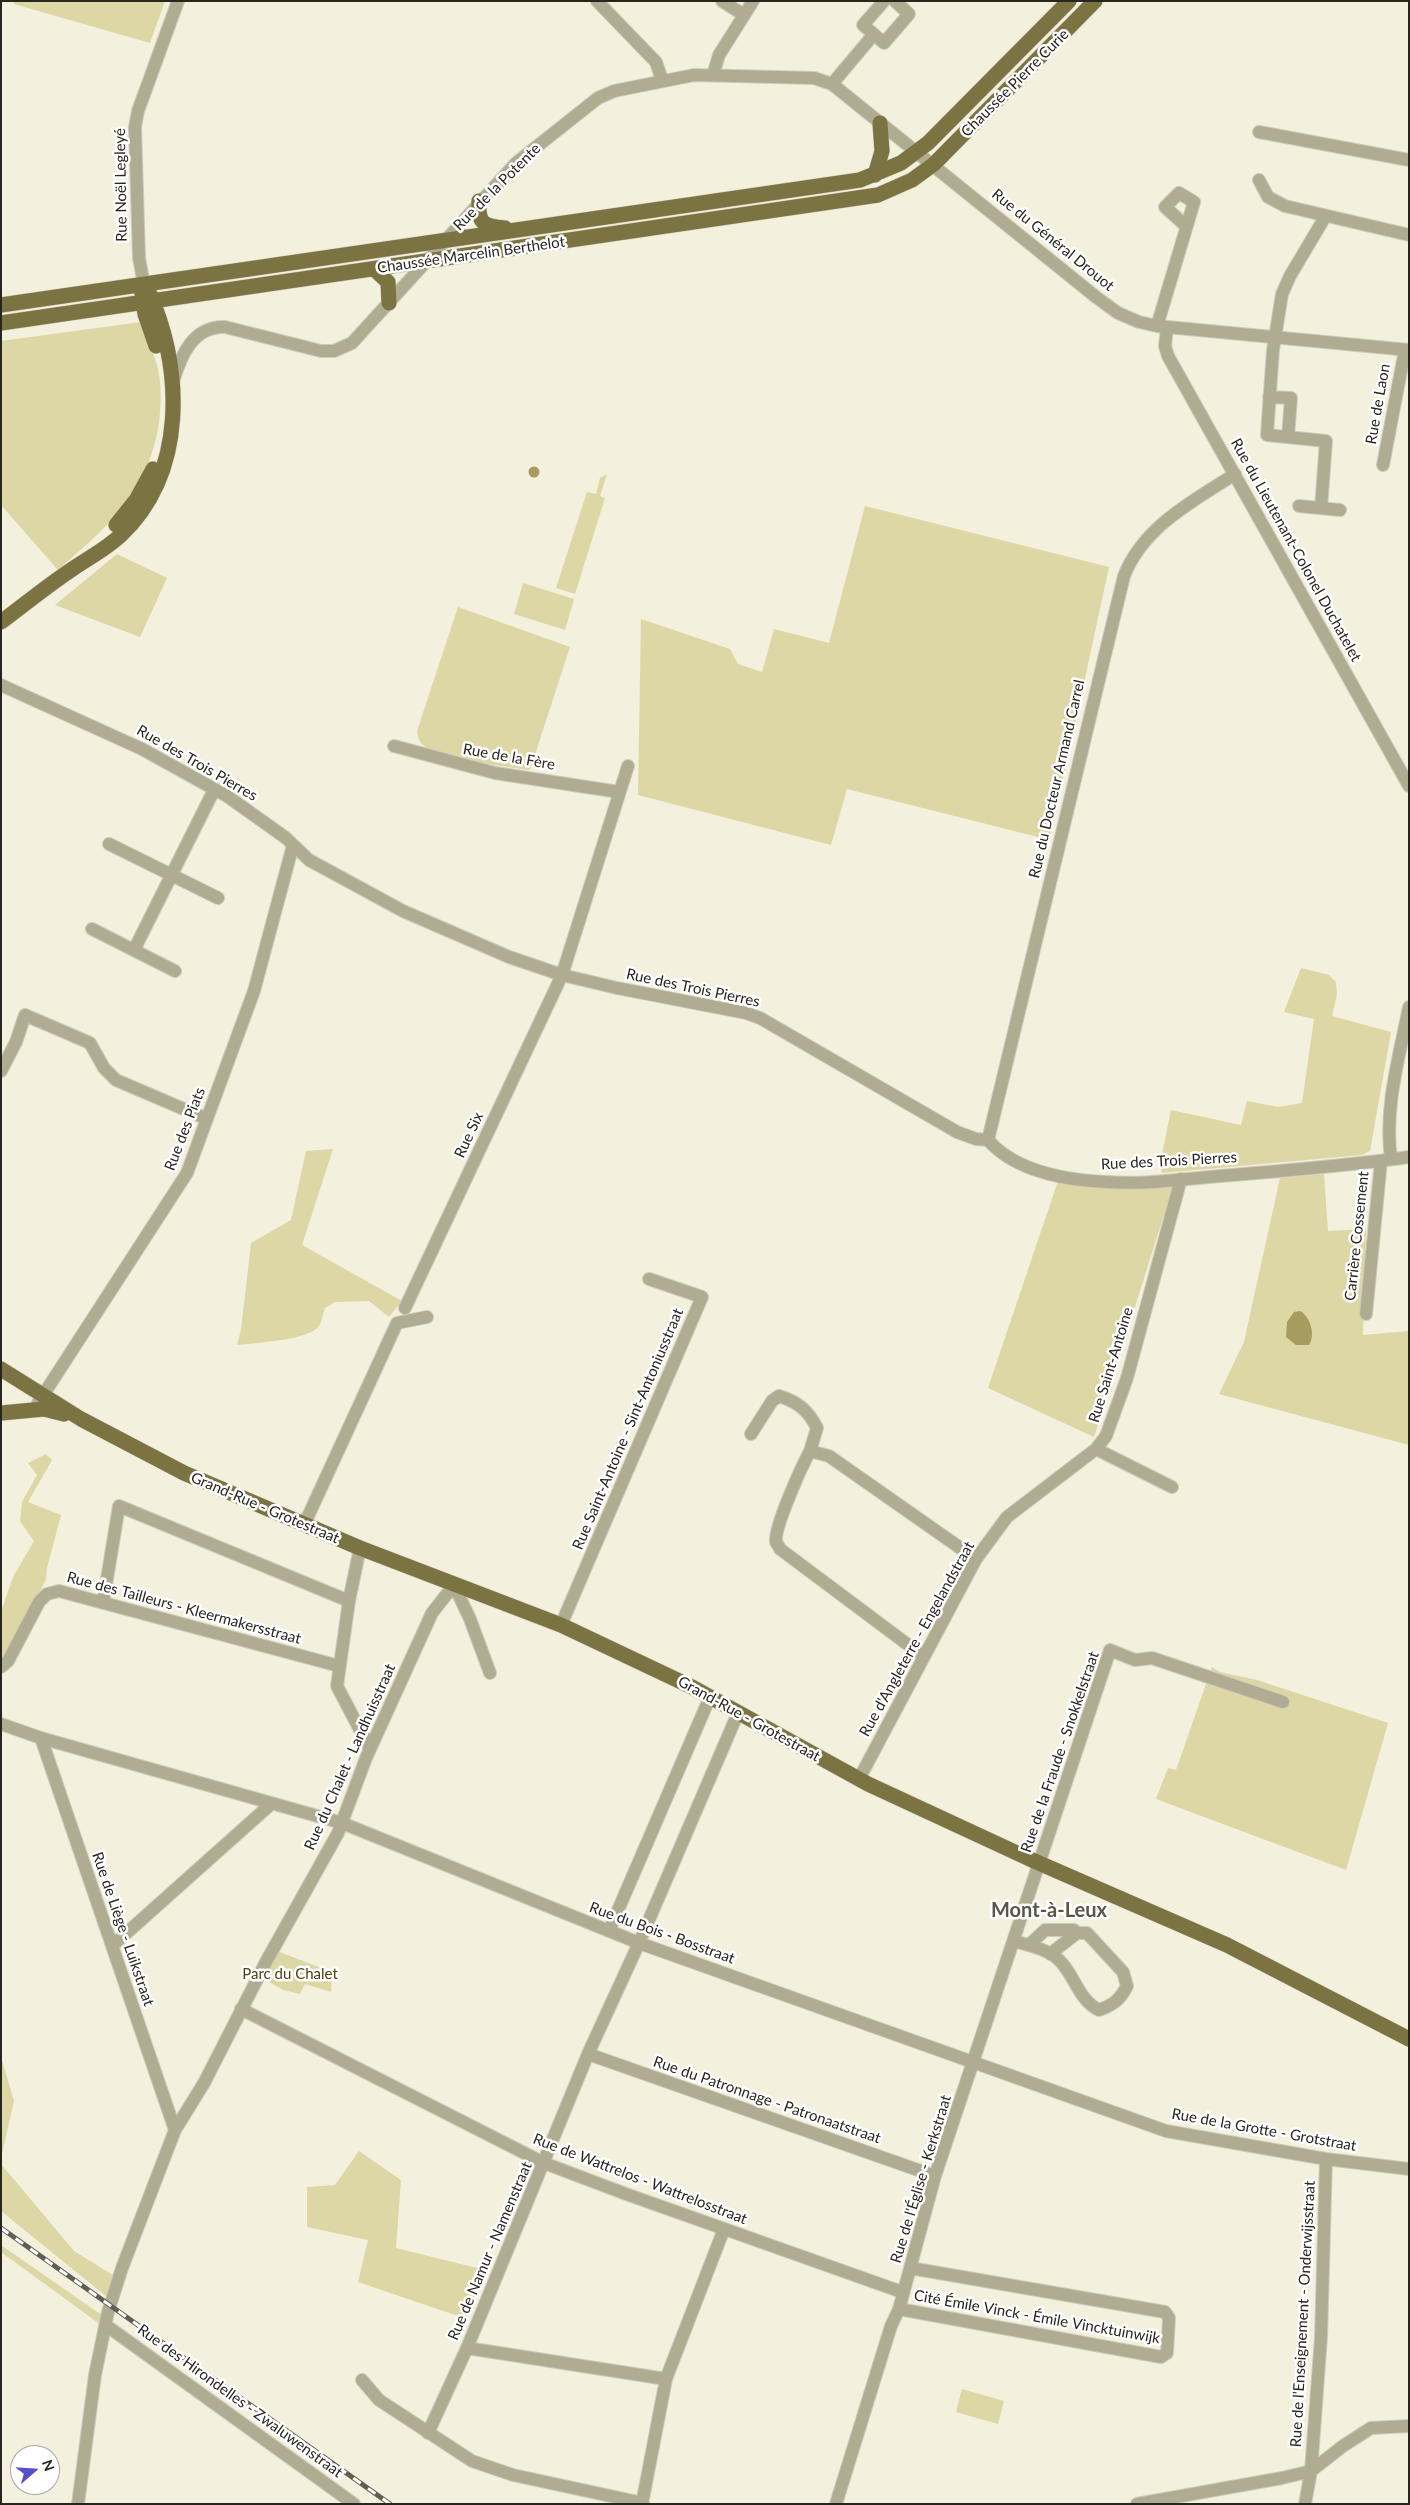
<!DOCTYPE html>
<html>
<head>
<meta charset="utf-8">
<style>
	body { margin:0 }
	#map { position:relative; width:1410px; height:2505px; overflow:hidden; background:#f3f0dd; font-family:Lato,sans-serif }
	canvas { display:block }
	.frame { position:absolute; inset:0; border:2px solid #26251e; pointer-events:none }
	.north { position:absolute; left:10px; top:2445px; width:50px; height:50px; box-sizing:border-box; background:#fff; border:1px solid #a8a8a5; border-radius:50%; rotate:71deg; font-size:14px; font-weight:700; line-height:20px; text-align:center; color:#26251e }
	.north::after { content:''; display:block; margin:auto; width:18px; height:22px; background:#5750c8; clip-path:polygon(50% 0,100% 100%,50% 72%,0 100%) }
</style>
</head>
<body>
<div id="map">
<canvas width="1410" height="2505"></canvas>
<div class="frame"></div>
<div class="north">N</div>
</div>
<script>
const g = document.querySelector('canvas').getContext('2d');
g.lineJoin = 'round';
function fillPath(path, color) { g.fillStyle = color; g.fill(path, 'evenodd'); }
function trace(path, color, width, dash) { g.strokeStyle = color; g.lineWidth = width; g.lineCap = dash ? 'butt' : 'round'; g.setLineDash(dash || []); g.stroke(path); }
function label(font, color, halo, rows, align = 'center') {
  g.font = font + ' Lato,sans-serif'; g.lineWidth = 5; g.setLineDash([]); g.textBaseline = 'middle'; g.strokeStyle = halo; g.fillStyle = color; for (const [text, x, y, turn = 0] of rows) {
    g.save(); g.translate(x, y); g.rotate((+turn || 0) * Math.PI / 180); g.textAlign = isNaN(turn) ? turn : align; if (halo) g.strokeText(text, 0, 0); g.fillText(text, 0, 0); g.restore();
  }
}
fillPath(new Path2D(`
	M14,1H165L150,43L14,4Z
	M141,322C146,336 153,351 157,365C162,383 161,405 159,423C147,495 110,524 58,570L1,505V341Z
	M607,474L600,496L605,498L575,594L556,588L587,492L596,494L600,478Z
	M865,506L1109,567L1050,840L847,789L831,845L638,795L641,619L730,649L738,664L762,672L774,629L829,643Z
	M117,554L167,578L140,637L55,605Z
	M523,583L574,599L565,630L514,614Z
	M458,607L570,647L530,770C509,767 436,759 423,745C419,742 418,736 417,731Z
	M1301,968L1329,975L1336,982L1337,994L1332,1016L1391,1032L1370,1151L1362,1155L1162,1173L1160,1164L1171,1110L1241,1125L1247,1101L1278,1107L1302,1103L1314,1019L1284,1012Z
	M333,1149L302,1245L402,1301L389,1317L369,1301L335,1302L325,1308C323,1313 322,1322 319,1326C310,1340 254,1343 237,1345L241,1330L251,1243L291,1220L306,1151Z
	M1324,1174L1328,1231L1366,1229L1363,1335L1409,1331V1445L1219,1394L1244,1342L1280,1178Z
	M1059,1178L1174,1183L1094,1437L988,1388Z
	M46,1454L52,1460L28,1502L61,1515L47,1568L46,1579L1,1672V1612L13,1577L34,1541L20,1521L22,1502L37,1475L28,1463Z
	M1212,1667L1220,1672L1257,1680L1388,1723L1346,1870L1156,1799L1168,1768L1176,1770Z
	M277,1951L332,1972L331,1992L305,1984L300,1994L283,1990L263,1978Z
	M1,2057L14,2101L1,2158Z
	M359,2151L401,2180L396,2248L485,2270L467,2319L358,2282L368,2240L307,2227V2187L335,2185Z
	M1,2164L74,2251L116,2277L107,2297L1,2211Z
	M1,2245L103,2316L101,2325L1,2252Z
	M962,2389L1004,2401L998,2424L956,2412Z`), '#ddd6a5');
fillPath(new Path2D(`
	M528.5 472a5.5 5.5 0 1 1 11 0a5.5 5.5 0 1 1-11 0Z
	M1300,1311C1310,1316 1316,1335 1309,1345H1296L1286,1337L1287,1322L1294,1312Z`), '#a69c60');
const minor = new Path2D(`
	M597,1L656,62L662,80
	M722,1L744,15
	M884,1L863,25L884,43L909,14L895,1
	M713,75L719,55L753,1
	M832,84L874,34
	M1259,132L1409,160
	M1259,180L1268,197L1285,206L1409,235
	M144,285L139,258L135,127L138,111L178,1
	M1157,326L1194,202L1179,193L1165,207L1186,226
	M1167,327L1165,346L1168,356L1409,786
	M173,382C181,355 193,326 225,327L321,351H334L352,343L516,163L598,98L614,91L694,75L814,78L832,84L1096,297L1118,313L1139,322L1157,326L1409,350
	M1269,397L1291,398L1288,437
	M1383,465L1405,350
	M1299,506L1340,510
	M1321,508L1326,441L1267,435L1273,350L1282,294L1290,276L1325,217
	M1,685L142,749L227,796L286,838L309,860L403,911L509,957L562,975L617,988L746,1013L760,1018L957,1132L976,1139L988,1140C1015,1171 1066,1180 1106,1182C1144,1185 1183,1179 1220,1176C1283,1171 1346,1166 1409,1157
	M394,746L495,773L619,792
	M109,844L218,898
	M92,929L175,971
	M134,950L214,790
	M1,1071L16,1042L25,1015L90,1043L104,1068L116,1080L207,1119
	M988,1140L1124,576C1144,526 1192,502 1235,474
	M1391,1159C1384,1108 1399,1058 1409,1007
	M405,1308L562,975L628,766
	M1366,1314L1381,1161
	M38,1403L187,1173L254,991L293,845
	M751,1434L772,1401L779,1396C798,1402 808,1410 817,1428L810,1451
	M1096,1449L1172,1487
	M304,1525L397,1323L427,1317
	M360,1548L349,1601L337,1686L370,1749
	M103,1603L119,1506L349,1601
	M561,1625L702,1297L649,1279
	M923,1656L780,1549C779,1546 777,1544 776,1542C774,1527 802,1466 810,1451L829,1456L976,1559
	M1,1667L8,1661L39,1602L47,1594L59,1591L339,1666
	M1,1724L41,1738L342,1823L639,1943L1166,2131L1326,2159L1409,2169
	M41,1738L175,2130
	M859,1779L976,1559L1007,1517L1096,1449L1106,1436L1127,1378L1181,1179
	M609,1931L710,1697
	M1014,1941C1028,1945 1047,1949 1058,1959C1074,1973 1078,2000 1099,2010C1113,2005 1120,2000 1127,1986L1123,1972L1087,1933H1077L1074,1930H1045L1029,1945
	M112,1946L271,1804
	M1050,1954L1077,1933
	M241,2009L544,2163L626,2194L902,2292
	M588,2054L935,2176
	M899,2309L1161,2357L1167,2353L1169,2318L1165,2312L910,2268
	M107,2326L354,2504
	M467,2348L666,2379
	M362,2380L379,2400L472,2461L513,2475L643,2503
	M428,2433L467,2348L588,2054L639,1943L738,1713
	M78,2504L95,2375L108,2312L122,2268L175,2130L204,2083L267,1960L338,1833L366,1758L432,1613L454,1585L470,1619L490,1673
	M642,2504L666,2379L724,2229
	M836,2504L891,2326L899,2309L935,2176L1110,1650L1135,1660L1152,1658L1283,1702
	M1137,2504L1282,2478L1311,2471L1343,2446L1371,2428L1409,2426
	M1305,2504L1311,2471L1321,2337L1326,2159`);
const major = new Path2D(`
	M875,175L882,151L880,123
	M479,201C478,224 483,226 505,228
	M374,269L388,282L389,303
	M142,294L145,314L156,346
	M1,305L860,180L901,163L928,143L1069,1
	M1,323L878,195L912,180L934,164L1095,1
	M116,525L136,500L153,469
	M1,622C24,605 47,586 71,570C88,558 105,550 121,535C187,472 183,370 149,292
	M1,1369L81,1419L184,1473L360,1548L561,1625L692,1687L868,1784L1032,1860L1227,1945L1409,2039
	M1,1413L44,1409L64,1414`);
trace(minor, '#cecbbb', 14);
trace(major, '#cecbbb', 16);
trace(minor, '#b0ac92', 12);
trace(major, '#7b7342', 15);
const rail = new Path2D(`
	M1,2228L390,2504`);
trace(rail, '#615f55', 5);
trace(rail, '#fff', 3, [9]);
label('15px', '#26251e', '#fff', [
	["Chaussée Pierre Curie",1015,83,-45],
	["Rue Noël Legleyé",121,185,-91],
	["Rue de la Potente",497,187,-45],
	["Rue du Général Drouot",1053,240,39],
	["Chaussée Marcelin Berthelot",471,255,-8],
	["Rue de Laon",1378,404,-80],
	["Rue du Lieutenant-Colonel Duchatelet",1296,550,61],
	["Rue de la Fère",509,757,10],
	["Rue des Trois Pierres",197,763,30],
	["Rue du Docteur Armand Carrel",1057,779,-77],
	["Rue des Trois Pierres",693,988,12],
	["Rue des Piats",185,1129,-69],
	["Rue Six",469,1135,-65],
	["Rue des Trois Pierres",1169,1161,-3],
	["Carrière Cossement",1357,1236,-84],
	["Rue Saint-Antoine",1111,1365,-73],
	["Rue Saint-Antoine - Sint-Antoniusstraat",628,1429,-67],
	["Grand-Rue - Grotestraat",265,1508,23],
	["Rue des Tailleurs - Kleermakersstraat",184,1608,15],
	["Rue d'Angleterre - Engelandstraat",917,1639,-61],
	["Grand-Rue - Grotestraat",749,1719,29],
	["Rue de la Fraude - Snokkelstraat",1060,1752,-71],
	["Rue du Chalet - Landhuisstraat",350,1757,-66],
	["Rue de Liège - Luikstraat",123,1929,71],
	["Rue du Bois - Bosstraat",662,1933,20],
	["Rue du Patronnage - Patronaatstraat",767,2100,19],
	["Rue de la Grotte - Grotstraat",1264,2130,10],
	["Rue de Wattrelos - Wattrelosstraat",640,2179,21],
	["Rue de l'Église - Kerkstraat",921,2179,-73],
	["Rue de Namur - Namenstraat",490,2251,-67],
	["Rue de l'Enseignement - Onderwijsstraat",1303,2314,-87],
	["Cité Émile Vinck - Émile Vincktuinwijk",1037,2317,10],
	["Rue des Hirondelles - Zwaluwenstraat",240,2401,36]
]);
label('15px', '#4b4414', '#fff', [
	["Parc du Chalet",290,1974]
]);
label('bold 20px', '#585646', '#fff', [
	["Mont-à-Leux",1049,1911]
]);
</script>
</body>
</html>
